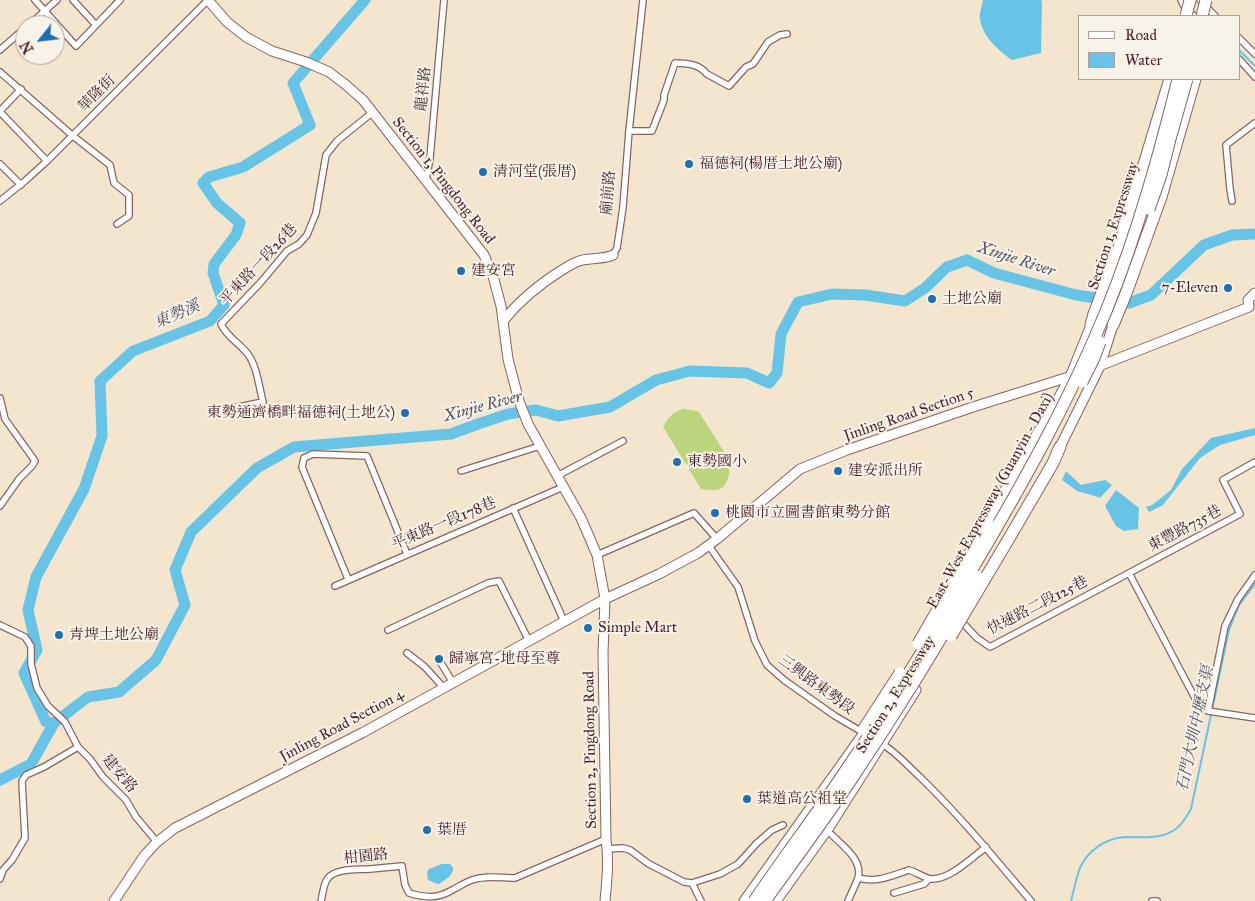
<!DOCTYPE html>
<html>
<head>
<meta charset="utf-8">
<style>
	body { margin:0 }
	#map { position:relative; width:1255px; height:901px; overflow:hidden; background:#f4e5ce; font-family:"IM FELL Great Primer",serif }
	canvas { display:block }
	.legend { position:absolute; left:1078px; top:15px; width:162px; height:65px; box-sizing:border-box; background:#f7f3e8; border:1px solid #b29e9c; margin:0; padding:6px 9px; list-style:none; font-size:15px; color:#4a1f2b }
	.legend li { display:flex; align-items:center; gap:10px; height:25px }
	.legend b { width:25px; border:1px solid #b29e9c }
	.north { position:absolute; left:15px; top:15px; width:50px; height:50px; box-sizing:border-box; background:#f7f3e8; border:1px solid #b29e9c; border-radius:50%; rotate:241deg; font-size:14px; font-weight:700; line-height:20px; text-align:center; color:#4a1f2b }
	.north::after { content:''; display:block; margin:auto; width:18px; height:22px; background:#1f6fb2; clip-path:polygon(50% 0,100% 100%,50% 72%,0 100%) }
</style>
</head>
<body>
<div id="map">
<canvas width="1255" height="901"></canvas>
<ul class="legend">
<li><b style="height:6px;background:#fff"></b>Road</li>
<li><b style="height:14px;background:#68c4e6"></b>Water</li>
</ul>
<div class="north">N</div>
</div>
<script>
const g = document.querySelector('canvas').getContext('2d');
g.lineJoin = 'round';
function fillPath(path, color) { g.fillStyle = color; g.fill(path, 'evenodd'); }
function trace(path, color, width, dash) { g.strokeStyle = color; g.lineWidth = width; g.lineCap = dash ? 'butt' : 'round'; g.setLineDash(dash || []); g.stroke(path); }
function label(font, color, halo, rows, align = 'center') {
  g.font = font + ' "IM FELL Great Primer","Noto Serif TC",serif'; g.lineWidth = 4; g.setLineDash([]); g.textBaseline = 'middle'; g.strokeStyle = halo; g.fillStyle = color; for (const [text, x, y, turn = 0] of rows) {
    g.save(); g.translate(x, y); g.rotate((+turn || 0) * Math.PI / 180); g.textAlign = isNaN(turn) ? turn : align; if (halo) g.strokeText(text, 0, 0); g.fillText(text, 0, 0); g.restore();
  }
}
fillPath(new Path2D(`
	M684,409L696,411L699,412L728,458C731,468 730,486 717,490C712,491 706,490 701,489L663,427C667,418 674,411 684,409Z`), '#bad57b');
fillPath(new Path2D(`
	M983,0H1041L1042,2L1041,53L1012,60C999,51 983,37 980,20C979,14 982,6 983,0Z
	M1255,428V435L1220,445L1200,458L1163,505L1149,512L1146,507L1152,505L1171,490L1182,469L1211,438Z
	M1066,471L1081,485L1105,480L1112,485L1100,498L1095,496L1077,491L1062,480Z
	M1116,490L1139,508L1138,529L1124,531L1116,526L1105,506Z
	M442,864H450L453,868V871L449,877L439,884L435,883L428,880L427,872L429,869Z`), '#68c4e6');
trace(new Path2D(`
	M1239,50L1255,66
	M1071,901C1074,890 1076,878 1080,868C1088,850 1106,838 1126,837C1143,837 1162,840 1177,828C1183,823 1187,816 1191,809L1229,630L1239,605L1255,584`), '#68c4e6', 2);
trace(new Path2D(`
	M54,723L46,722L24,673L37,650L28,610L36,577L84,489L102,436L100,381L133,351L210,321L224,305L213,273L214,264L236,235L240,223L217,203L203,183L209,177L243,167L310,125L293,83L365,0
	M0,780L31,764L54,723L88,697L119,692L156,660L185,605L175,570L191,532L257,468L294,447L451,434L478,424L508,414L536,410L558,416L610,407L656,380L690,371L747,373L769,383L777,373L781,334L798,302L832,294L865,295L905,301L925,288L947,267L967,260L994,273L1076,295L1129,303L1151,295L1204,245L1232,235L1255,234`), '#68c4e6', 11);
const street = new Path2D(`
	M35,0L76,46L120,0
	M73,0L96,25
	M1181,0L1185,8L1194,16
	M1200,0L1215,16
	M29,25L57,0
	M1239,38L1255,54
	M0,50L25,28
	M1239,59L1255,77
	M0,72L73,136L110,165L114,183L129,195V216L117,224
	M0,111L21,89
	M0,112L47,161
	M629,131H652L664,100V95L675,63C687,64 698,63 707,74L729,86L746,67L753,64L768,42L780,35L787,34
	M0,164L21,185
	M426,180L430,158L444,0
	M0,201L25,181L47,161L208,0
	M1232,201L1230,189L1226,145L1255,123
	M613,255L617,248L623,207L629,131L643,0
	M0,398L5,419L35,461L32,466L19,479L0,506
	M224,410L263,402C259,387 257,365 247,353C238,342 227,337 221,324L261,282L287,251L299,244L307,235L316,213L326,155L337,141L373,112
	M461,471L540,446
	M557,476L623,441
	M513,508L564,621
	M709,546L738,587L755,641L767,665L784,680L835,716L864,733
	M597,555L694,513L717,539
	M1129,573L1197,702L1208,711L1255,718
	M348,579L302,467L304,458L313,454L367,456L407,554
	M335,586L563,487
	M963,623L977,638L990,647L1240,514L1223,480L1255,462
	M0,625L25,637L31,646V664L37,688L48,706L65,722L78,747L90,759L103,777L126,800L136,817L157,842
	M388,630L488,583L499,581L529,641
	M407,653L425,667L443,687
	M441,663L453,683
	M1208,711L1225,626L1238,599L1255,575
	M881,743C896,752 908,766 921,778C961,817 995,859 1031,901
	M832,835C843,846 863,860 858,878C855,886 851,894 848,901
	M607,849L623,848L630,850L649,864L684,882L692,883L720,874L738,864L757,843L772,830L783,825
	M858,878C878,883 890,876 909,870C916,872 924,878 931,879C949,880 972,858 986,847
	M0,879L3,870L12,860L25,838L22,781L26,775L44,767L78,747
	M692,883L701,901
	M894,893L924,884L929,879
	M321,901C323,894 323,884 328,878C336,868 358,870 370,869C381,868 391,867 402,866L405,885L409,893C426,898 438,899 454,889C460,886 466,882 472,880C485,875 501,878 515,878L606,839
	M1152,901H1157`);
const secondary = new Path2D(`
	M208,0L227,22L246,37L272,51L306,62L329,72L346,85L363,100L484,255L493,276L501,306L508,359L519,401L528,424L581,518L597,555L605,599L603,653L606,839C609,860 607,880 605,901
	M1249,307L1248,300L1255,293
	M503,321C520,300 538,285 562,270C567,267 573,263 579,261C590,257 603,260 613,255
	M1094,368L1249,307
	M114,901L144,856L157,842L175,828L362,733L605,599L659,574L698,553L717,539L800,469L847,450L973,407L1075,375`);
const primary = new Path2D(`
	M1040,432L1070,377L1091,325L1095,321
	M1057,451L1060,447L1100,366L1113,325V319
	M744,901L866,730
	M776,901L828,829L916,690`);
const highway = new Path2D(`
	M1091,325L1094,314L1118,250L1170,79
	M1113,325L1125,296L1161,197L1195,79
	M988,522L1042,427
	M1011,535L1053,463L1060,447`);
trace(street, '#866464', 8);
trace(secondary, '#866464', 11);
trace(primary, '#866464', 11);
trace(highway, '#866464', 13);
trace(street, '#fff', 5.5);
trace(secondary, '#fff', 9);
trace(primary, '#fff', 9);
trace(highway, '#fff', 11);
const highwayBridge = new Path2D(`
	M1186,16L1190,0
	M1202,16L1206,0
	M1149,209L1161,175L1170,139L1187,79
	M1082,382L1094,358L1100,342
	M951,636L1011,535
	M918,644L988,522
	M863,730L900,673
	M754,901C782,860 812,820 840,779C892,702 940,624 987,544C1026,477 1064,409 1095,337C1131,256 1157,165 1178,79
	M765,901C793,862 822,823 849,783C894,716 937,647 977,576`);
trace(highwayBridge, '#866464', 13, []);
trace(highwayBridge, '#fff', 11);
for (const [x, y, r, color] of [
	[689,164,5,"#1f6fb2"],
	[483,172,5,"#1f6fb2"],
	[461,271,5,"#1f6fb2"],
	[1228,288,5,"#1f6fb2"],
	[932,299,5,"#1f6fb2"],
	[405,413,5,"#1f6fb2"],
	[677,462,5,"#1f6fb2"],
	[838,471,5,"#1f6fb2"],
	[715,513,5,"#1f6fb2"],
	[588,628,5,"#1f6fb2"],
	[59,635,5,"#1f6fb2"],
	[439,659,5,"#1f6fb2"],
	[747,799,5,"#1f6fb2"],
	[427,830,5,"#1f6fb2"]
]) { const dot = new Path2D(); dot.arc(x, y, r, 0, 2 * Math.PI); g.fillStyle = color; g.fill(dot); trace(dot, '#f7f3e8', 2); }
label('15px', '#4a1f2b', '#f7f3e8', [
	["龍祥路",424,89,-84],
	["華隆街",97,94,-45],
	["Section 1, Pingdong Road",443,181,52],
	["廟前路",609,193,-85],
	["Section 1, Expressway",1114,226,-72],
	["平東路一段26巷",259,265,-47],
	["Jinling Road Section 5",909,415,-19],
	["East-West Expressway (Guanyin - Daxi)",991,501,-61],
	["平東路一段178巷",444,524,-23],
	["東豐路735巷",1185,529,-28],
	["快速路二段125巷",1038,606,-27],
	["三興路東勢段",816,685,36],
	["Section 2, Expressway",896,695,-58],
	["Jinling Road Section 4",342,726,-28],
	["Section 2, Pingdong Road",591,750,-91],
	["建安路",119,774,49],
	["柑園路",366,857,-6]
]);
label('15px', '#4a1f2b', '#f7f3e8', [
	["福德祠(楊厝土地公廟)",699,164],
	["清河堂(張厝)",493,172],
	["建安宮",471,271],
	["7-Eleven",1218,288,"right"],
	["土地公廟",942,299],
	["東勢通濟橋畔福德祠(土地公)",395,413,"right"],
	["東勢國小",687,462],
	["建安派出所",848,471],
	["桃園市立圖書館東勢分館",725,513],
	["Simple Mart",598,628],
	["青埤土地公廟",69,635],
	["歸寧宮-地母至尊",449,659],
	["葉道高公祖堂",757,799],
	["葉厝",437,830]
], 'left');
label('italic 16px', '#535163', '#f7f3e8', [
	["Xinjie River",1016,260,18],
	["東勢溪",177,315,-23],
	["Xinjie River",483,407,-15],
	["石門大圳中壢支渠",1196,729,-78]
]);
</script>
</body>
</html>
